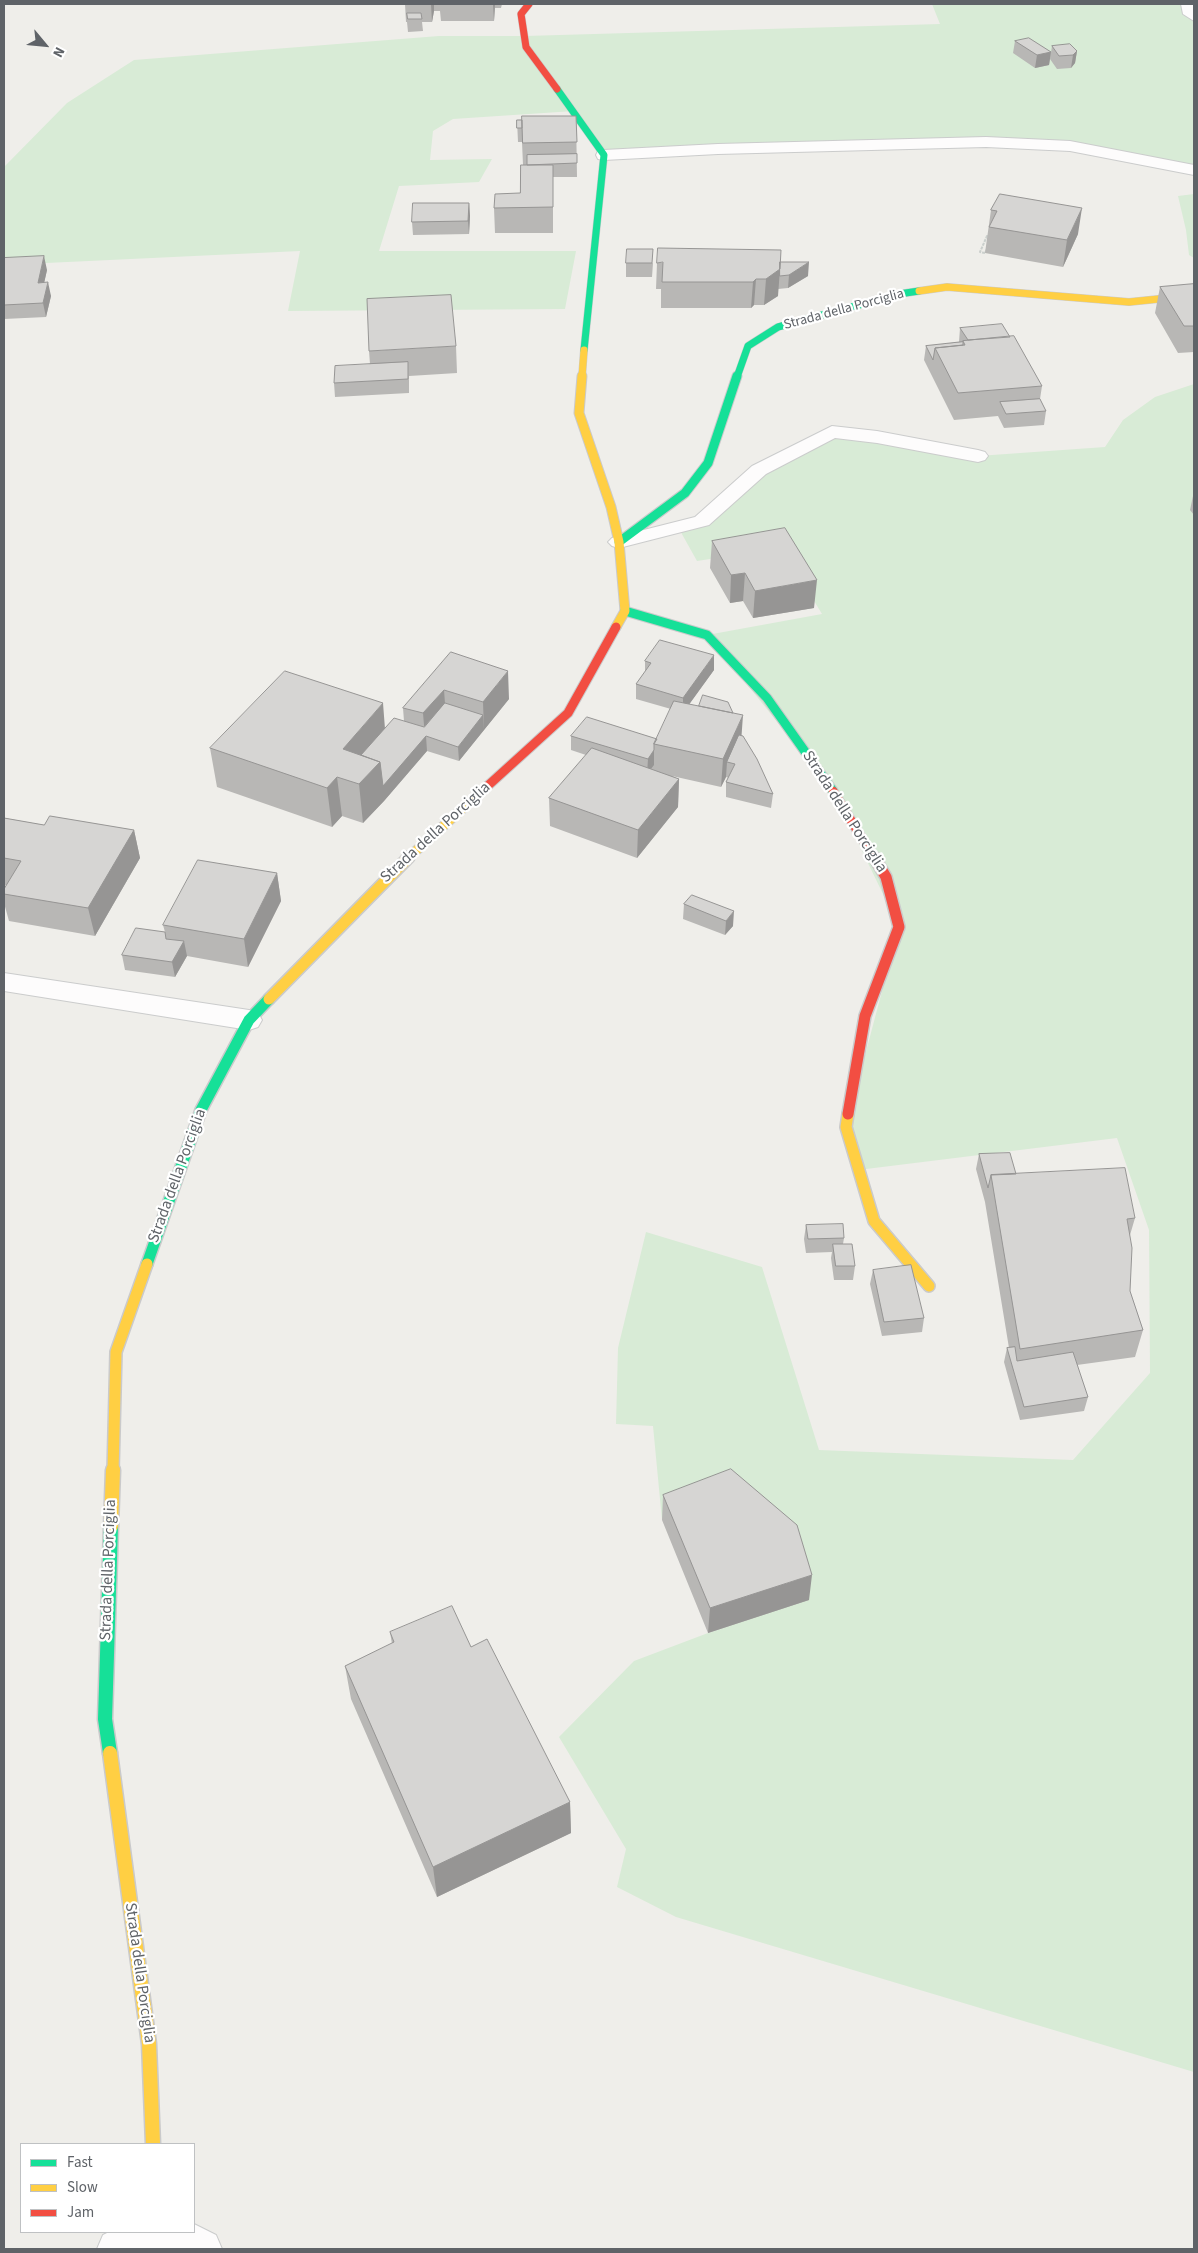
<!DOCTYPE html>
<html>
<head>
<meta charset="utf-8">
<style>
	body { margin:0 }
	#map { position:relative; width:1198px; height:2253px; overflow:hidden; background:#efeeea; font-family:"Source Sans 3",sans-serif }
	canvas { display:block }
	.frame { position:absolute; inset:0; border:5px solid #5f6368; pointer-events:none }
	.legend { position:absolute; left:20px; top:2143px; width:175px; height:90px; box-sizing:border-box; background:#fff; border:1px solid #bfc1c3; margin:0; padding:6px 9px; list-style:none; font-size:15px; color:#5f6368 }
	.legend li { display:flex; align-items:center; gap:10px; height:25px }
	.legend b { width:25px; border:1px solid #bfc1c3 }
	.north { position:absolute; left:20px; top:20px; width:50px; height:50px; -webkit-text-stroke:4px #fff; paint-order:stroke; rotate:118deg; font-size:14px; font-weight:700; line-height:20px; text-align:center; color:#5f6368 }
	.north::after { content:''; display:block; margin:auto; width:18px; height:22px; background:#5f6368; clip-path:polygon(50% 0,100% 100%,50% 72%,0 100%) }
</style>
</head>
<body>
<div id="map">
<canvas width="1198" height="2253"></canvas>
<div class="frame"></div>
<ul class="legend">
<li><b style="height:6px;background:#16e098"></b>Fast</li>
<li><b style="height:6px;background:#ffcf43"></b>Slow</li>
<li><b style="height:6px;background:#f24e42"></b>Jam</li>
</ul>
<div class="north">N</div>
</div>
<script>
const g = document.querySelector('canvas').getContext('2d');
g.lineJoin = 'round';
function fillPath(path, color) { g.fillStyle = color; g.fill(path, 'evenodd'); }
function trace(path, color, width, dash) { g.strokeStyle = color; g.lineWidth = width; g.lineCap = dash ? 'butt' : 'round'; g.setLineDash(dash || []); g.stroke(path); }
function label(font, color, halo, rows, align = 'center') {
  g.font = font + ' "Source Sans 3",sans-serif'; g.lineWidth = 4.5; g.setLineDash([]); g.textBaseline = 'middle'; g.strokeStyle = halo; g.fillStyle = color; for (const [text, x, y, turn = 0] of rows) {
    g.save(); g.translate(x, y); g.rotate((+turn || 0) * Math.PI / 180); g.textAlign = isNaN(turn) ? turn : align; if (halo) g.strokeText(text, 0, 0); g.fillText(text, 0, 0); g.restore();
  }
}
fillPath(new Path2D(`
	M932,4H1188V11L1194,16V170L1051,144L604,155L574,111L453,119L433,131L430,160L492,159L479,182L399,186L379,251H576L565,309L288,311L300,251L4,265V167L67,103L134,60L439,36H525L940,24Z
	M1194,194V258L1189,255L1186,230L1178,196Z
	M1194,384V2072L676,1917L617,1887L626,1849L559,1737L634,1661L708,1633L809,1599L729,1494L662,1520L653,1426L616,1424L618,1348L646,1232L762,1267L819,1450L1073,1460L1150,1373L1149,1230L1117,1138L858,1170L846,1127L899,927L833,791L707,635L822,614L782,548L697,561L678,527L702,521L759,470L832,432L978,456L1105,447L1123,420L1155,397Z`), '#d8ebd6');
const street = new Path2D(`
	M1181,4H1194V21L1183,14Z
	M986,137L1070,141L1194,165V175L1070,151L986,147L718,154L604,160L598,159L596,155L598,151L604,150L718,144Z
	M832,426L877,431L978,450L985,452L988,456L985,460L978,462L877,443L835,438L766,474L709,525L619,548L612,546L608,542L612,538L695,517L752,466Z
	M4,973L249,1010L258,1013L262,1020L258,1027L249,1030L4,991Z
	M194,2224L216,2235L222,2249H97L103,2235L109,2232H194Z`);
const fastFar3 = new Path2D(`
	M557,89L604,155L584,350
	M737,377L748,346L778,327L899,294L919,291`);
const fastFar2 = new Path2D(`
	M619,542L685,493L708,463L737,376
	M625,611L707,635L767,698L833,791`);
const fastFar1 = new Path2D(`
	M147,1264L201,1110L249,1020L269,999`);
const fast = new Path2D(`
	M110,1753L105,1719L111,1526`);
const slowFar3 = new Path2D(`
	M919,291L947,287L1129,302L1188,296
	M582,377L584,350`);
const slowFar2 = new Path2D(`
	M582,376L579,413L611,507L619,542L625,611L616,627
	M408,858L482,791`);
const slowFar1 = new Path2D(`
	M269,999L409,857
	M848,1114L846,1127L874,1221L929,1286
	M113,1471L116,1352L147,1264`);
const slow = new Path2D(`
	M111,1526L113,1470
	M110,1753L149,2044L153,2144`);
const jamFar2 = new Path2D(`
	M529,4L521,14L526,47L557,89`);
const jamFar1 = new Path2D(`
	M482,791L568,713L616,627
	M833,791L874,858`);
const jam = new Path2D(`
	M848,1114L865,1016L899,927L886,877L874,857`);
trace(street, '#cbcccc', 2);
trace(fastFar3, '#cacacb', 8);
trace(fastFar2, '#cacacb', 11);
trace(fastFar1, '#cacacb', 14);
trace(fast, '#cacacb', 17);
trace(slowFar3, '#cacacb', 8);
trace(slowFar2, '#cacacb', 11);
trace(slowFar1, '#cacacb', 14);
trace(slow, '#cacacb', 17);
trace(jamFar2, '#cacacb', 8);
trace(jamFar1, '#cacacb', 11);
trace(jam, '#cacacb', 14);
trace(new Path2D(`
	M987,236L993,237L985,253L980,252Z`), '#cacfcc', 2, [3, 1]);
fillPath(street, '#fdfcfc');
trace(fastFar3, '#16e098', 7);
trace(fastFar2, '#16e098', 9);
trace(fastFar1, '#16e098', 11);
trace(fast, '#16e098', 14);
trace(slowFar3, '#ffcf43', 7);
trace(slowFar2, '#ffcf43', 9);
trace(slowFar1, '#ffcf43', 11);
trace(slow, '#ffcf43', 14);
trace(jamFar2, '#f24e42', 7);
trace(jamFar1, '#f24e42', 9);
trace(jam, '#f24e42', 11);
fillPath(new Path2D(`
	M405,4H502L501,8H495L494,21H441L440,11H434L432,22H422L423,31L408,32L407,22H406Z
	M1015,41L1051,52L1049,65L1035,68L1013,53Z
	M1052,46L1077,51L1075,63L1071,68L1057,69L1050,59Z
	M576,116L577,177H553V233H495L494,208L520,193L523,165L522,142H518L517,120Z
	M1000,194L1078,234L1063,267L985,253L991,210Z
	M469,203L470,216L469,234L413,235L412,222Z
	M4,258L47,270L44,283L51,296L46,317L4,319Z
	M780,262L808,276L788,288L778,289V296L764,305H754L751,308H661V289H656L657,263Z
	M626,263H653L652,277H626Z
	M1194,284V352L1178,353L1155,313L1160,287Z
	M960,328L1042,386L1040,399L1046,411L1044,425L1004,428L998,416L954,420L924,360L926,346L959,342Z
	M456,346L457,373L409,376V393L335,397L334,383L370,364L369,351Z
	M1193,496H1194V515L1190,510Z
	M712,541L814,608L753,618L743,601L730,603L710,568Z
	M451,652L509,699L459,761L427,751L384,801L363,823L342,816L332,827L217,787L210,748L385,728L404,721L403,708Z
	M645,661L714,670L689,704L742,736L773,794L771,808L726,797V782L729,778L726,777L721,787L672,776L679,779L678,807L637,858L550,826L549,798L586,755L571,750V736L657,739L671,709L636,699V684L645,672Z
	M4,818L44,825L134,830L140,858L95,936L9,921L4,903V889L6,885H4Z
	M277,873L281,901L248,967L187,956L175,977L125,970L122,955L165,932L163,925Z
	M692,895L733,926L725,935L683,919L684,904Z
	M979,1154L1016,1174L1135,1218L1130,1235V1291L1143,1330L1135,1357L1077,1365L1088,1397L1084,1411L1020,1420L1004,1362L1007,1348H1009L985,1202L976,1169Z
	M806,1225L844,1238L843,1244L855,1266L853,1280H834L831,1258L832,1252L806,1253L804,1239Z
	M873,1270L924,1318L922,1332L882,1336L870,1284Z
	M663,1495L809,1600L708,1633L662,1520Z
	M390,1632L471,1647L570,1802L571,1833L437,1897L351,1699L345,1666L392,1644Z`), '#b8b7b5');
fillPath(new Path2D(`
	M431,4H434V11L432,22Z
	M493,4H495L494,21Z
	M1077,51L1075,63L1071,68L1073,55Z
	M1051,52L1049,65L1035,68L1037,55Z
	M469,203L470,216L469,234L468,221Z
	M1082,208L1078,234L1063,267L1067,240Z
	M44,256L47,270L41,297L38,283Z
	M809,262L808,276L788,288L789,275Z
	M780,269L778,296L764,305L766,279Z
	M756,279L754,305L751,308L753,282Z
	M48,282L51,296L46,317L43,303Z
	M745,573L743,601L730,603L731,575Z
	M817,580L814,608L753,618L755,591Z
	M714,655V670L683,713V698Z
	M508,671L509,699L484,730L483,702Z
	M444,690L446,717L426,736L427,751L384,801L363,823L359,784L380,762L425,737L423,713Z
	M383,703L386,742L356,777L343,749Z
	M483,715L484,730L459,761L458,747Z
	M743,715L741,743L727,762L726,777L721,787L723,759Z
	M654,750V765L647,774L648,759Z
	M337,777L342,816L332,827L327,788Z
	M679,779L678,807L637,858L638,830Z
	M134,830L140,858L95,936L88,908Z
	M277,873L281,901L248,967L244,939Z
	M734,911L733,926L725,935L726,921Z
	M184,941L187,956L175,977L172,962Z
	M812,1575L809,1600L708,1633L710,1608Z
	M570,1802L571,1833L437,1897L433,1867Z`), '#969594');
const building = new Path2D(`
	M407,13H421L422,19H408Z
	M1029,38L1051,52L1037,55L1015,41Z
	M1070,44L1077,51L1073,55L1059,56L1052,46Z
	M522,116H576L577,142L523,143Z
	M517,120H522V128H517Z
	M577,154V163L527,165V155Z
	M521,165H553V207L494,208L495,194L520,193Z
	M1000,194L1082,208L1067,240L989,227L997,211L991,210Z
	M413,203H469L468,221L412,222Z
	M658,248L781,250L780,269L766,279H756L753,282H662L663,262L657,263Z
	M627,249H653L652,263H626Z
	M44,256L38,283L48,282L43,303L4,305V258Z
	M780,262H809L789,275L780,276Z
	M1194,284V326H1184L1160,287Z
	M451,295L456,346L369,351L367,299Z
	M1002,324L1010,337L968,340L960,328Z
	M1014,336L1042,386L958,393L935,348L965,345L963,341Z
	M963,342V345L935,348L933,360L926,346Z
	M408,362V379L334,383L335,366Z
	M1040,399L1046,411L1006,414L1000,402Z
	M785,528L817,580L755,591L745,573L731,575L712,541Z
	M660,640L714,655L683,698L636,684L651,663L645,661Z
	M451,652L508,671L483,702L444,690L423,713L403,708Z
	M285,671L383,703L343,749L380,762L359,784L337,777L327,788L210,748Z
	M703,695L728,702L733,713L699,706Z
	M674,701L743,715L723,759L654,744Z
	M445,703L483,715L458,747L426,736L383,786L380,762L361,755L394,718L424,727Z
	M587,717L657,739L654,744V750L648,759L571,736Z
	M739,735L743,736L757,759L773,794L726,782L735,764L727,762Z
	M592,748L679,779L638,830L549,798Z
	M50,816L134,830L88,908L4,894V889L21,861L4,858V818L44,825Z
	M198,860L277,873L244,939L163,925Z
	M692,895L734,911L726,921L684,904Z
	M136,928L165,932L166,939L184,941L172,962L122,955Z
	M1010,1153L1016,1174L991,1175L988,1188L979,1154Z
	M1125,1168L1135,1218L1127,1219L1132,1248L1130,1291L1143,1330L1020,1349L991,1175Z
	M843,1224L844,1238L808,1239L806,1225Z
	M833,1244H852L855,1266H836Z
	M911,1265L924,1318L884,1322L873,1270Z
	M1015,1347L1017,1361L1073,1352L1088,1397L1024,1407L1007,1348Z
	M731,1469L797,1525L812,1575L710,1608L663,1495Z
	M452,1606L471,1647L487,1639L570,1802L433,1867L345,1666L394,1642L390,1632Z`);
fillPath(building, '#d6d5d3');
trace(building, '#969594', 1);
label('14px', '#5f6368', '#fff', [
	["Strada della Porciglia",844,310,-15]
]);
label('16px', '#5f6368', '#fff', [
	["Strada della Porciglia",844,812,57],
	["Strada della Porciglia",436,833,-42],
	["Strada della Porciglia",178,1176,-70],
	["Strada della Porciglia",109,1570,-88],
	["Strada della Porciglia",139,1973,82]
]);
</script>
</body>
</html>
